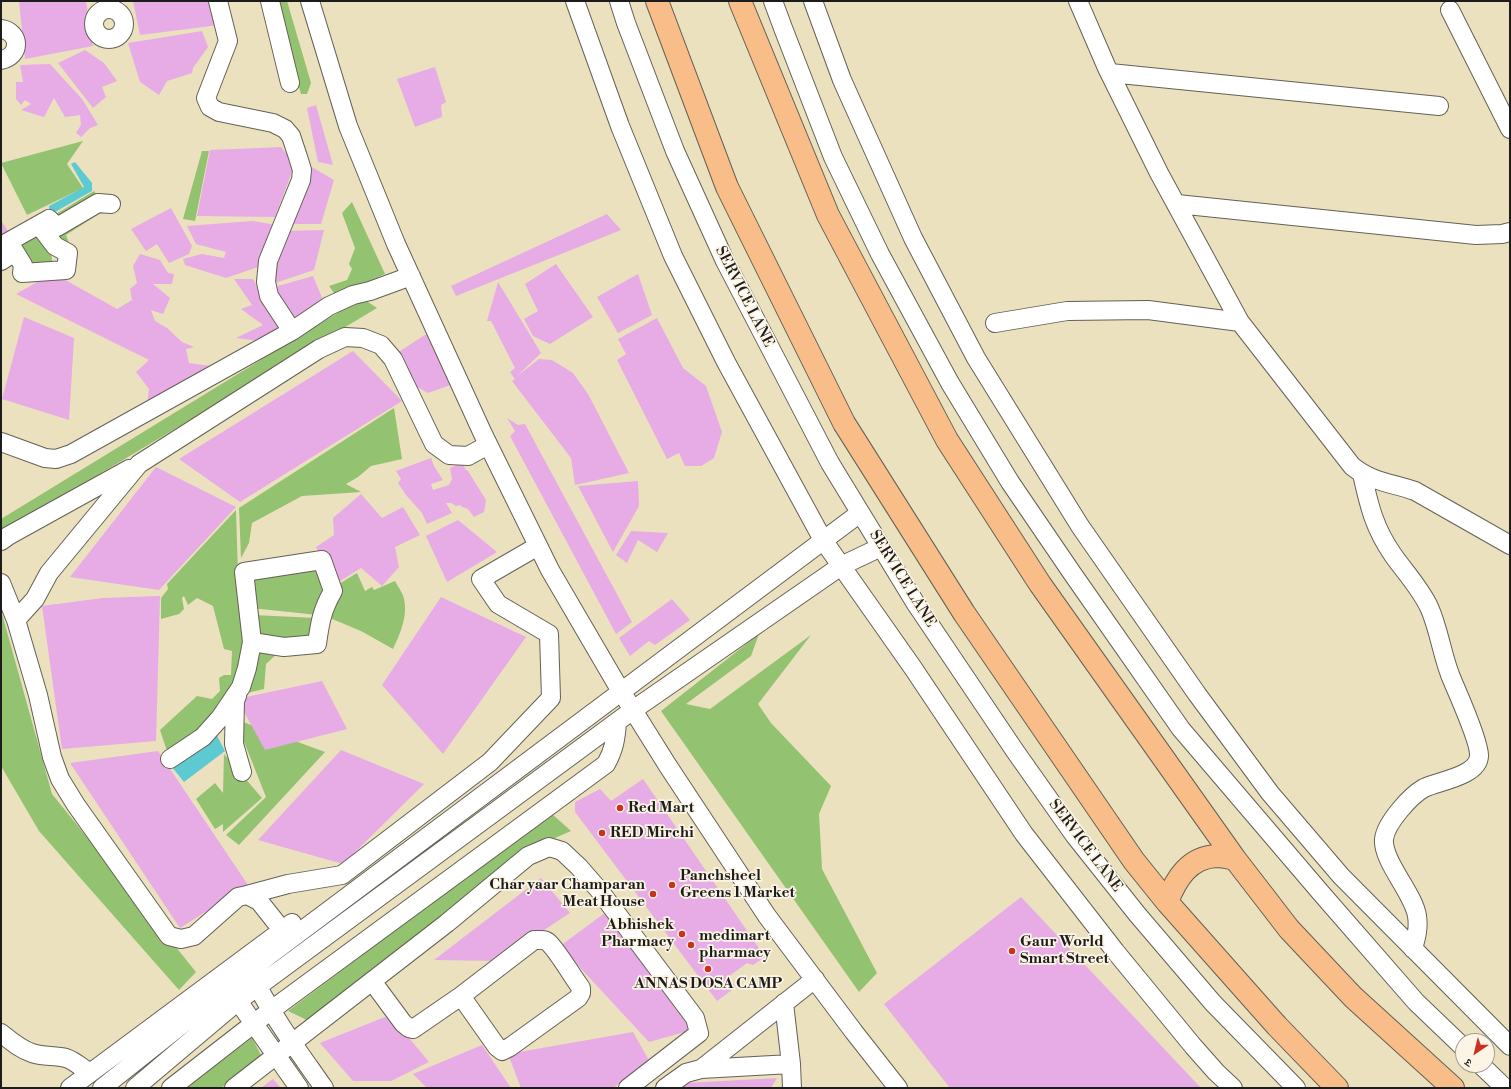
<!DOCTYPE html>
<html>
<head>
<meta charset="utf-8">
<style>
	body { margin:0 }
	#map { position:relative; width:1511px; height:1089px; overflow:hidden; background:#ebe1bf; font-family:"Libre Bodoni","Noto Serif Devanagari",serif }
	canvas { display:block }
	.frame { position:absolute; inset:0; border:2px solid #1c1c1c; pointer-events:none }
	.north { position:absolute; left:1455px; top:1033px; width:40px; height:40px; box-sizing:border-box; background:#fcf5e5; border:1px solid #a29e95; border-radius:50%; rotate:215deg; font-size:11px; font-weight:700; line-height:16px; text-align:center; color:#1c1c1c }
	.north::after { content:''; display:block; margin:auto; width:14px; height:18px; background:#c8321e; clip-path:polygon(50% 0,100% 100%,50% 72%,0 100%) }
</style>
</head>
<body>
<div id="map">
<canvas width="1511" height="1089"></canvas>
<div class="frame"></div>
<div class="north">उ</div>
</div>
<script>
const g = document.querySelector('canvas').getContext('2d');
g.lineJoin = 'round';
function fillPath(path, color) { g.fillStyle = color; g.fill(path, 'evenodd'); }
function trace(path, color, width, dash) { g.strokeStyle = color; g.lineWidth = width; g.lineCap = dash ? 'butt' : 'round'; g.setLineDash(dash || []); g.stroke(path); }
function label(font, color, halo, rows, align = 'center') {
  g.font = font + ' "Libre Bodoni",serif'; g.lineWidth = 3.5; g.setLineDash([]); g.textBaseline = 'middle'; g.strokeStyle = halo; g.fillStyle = color; for (const [text, x, y, turn = 0] of rows) {
    g.save(); g.translate(x, y); g.rotate((+turn || 0) * Math.PI / 180); g.textAlign = isNaN(turn) ? turn : align; if (halo) g.strokeText(text, 0, 0); g.fillText(text, 0, 0); g.restore();
  }
}
fillPath(new Path2D(`
	M281,1H287L311,83L307,94H301L275,3Z
	M83,141L67,164L83,188L27,215L1,163Z
	M202,151H209L195,221L183,219Z
	M94,191L100,199L58,222L53,216Z
	M352,202L385,274L336,296L329,286L347,280L352,269L349,264L355,248L342,213Z
	M108,208L66,235L72,251L51,234Z
	M37,235L48,252L51,251L53,269L27,264L29,258L21,243Z
	M362,298L377,308L1,533V519Z
	M394,408L402,459L371,466L358,477L346,484L361,492L302,496L252,523L249,543L241,558L239,508Z
	M236,510L239,607L245,668L215,717L169,757L160,730L197,696L212,699L220,691L219,678L224,675H231L232,651L224,649L213,606L197,598L188,605L184,596L182,598L184,609L179,614L161,619V598L168,589L167,584Z
	M322,564L330,594L318,615L251,608L245,573Z
	M357,573L365,591L372,587L374,590L395,581C398,587 403,593 404,599C408,616 400,634 393,649L361,631L325,616L339,584Z
	M1,610L52,794L196,972L179,990L39,831L1,766Z
	M254,615L316,618L315,642L254,636Z
	M759,634L751,656L686,704L710,709L811,635L758,704L771,723L831,786L819,814L822,869L877,973L859,992L661,711Z
	M256,645L281,650L266,664L264,689L243,694Z
	M235,719L325,752L239,845L226,835L266,797Z
	M224,754L262,798L223,832V824L215,829L196,799L215,783L223,793Z
	M551,813L571,831L532,848L309,1021L288,1011Z
	M252,1038L262,1057L221,1088H186Z`), '#93c271');
fillPath(new Path2D(`
	M75,162L92,183V191L55,212L49,210V206L84,187L71,164Z
	M215,732L225,751L184,782L171,766Z`), '#5dcad1');
fillPath(new Path2D(`
	M19,1H86L93,46L25,59Z
	M133,1H212L219,25L140,35Z
	M202,31L208,47L193,68L192,73L167,81L159,95L140,82L128,43Z
	M85,50L104,63L117,81L102,87L106,97L93,108L58,63Z
	M50,64L82,99L98,125L90,128L81,137L76,133L81,125L80,115L65,117L54,98L44,117L21,110L31,104L25,100L21,105L16,99V82H23L20,65Z
	M435,67L446,102L441,105L442,117L415,127L397,79Z
	M316,105L333,165L318,162L307,108Z
	M281,147L295,164L275,217L197,216L210,150Z
	M310,166L334,180L321,224H291Z
	M171,208L192,246L189,254L169,263L157,244L146,251L131,229Z
	M607,214L621,230L456,296L451,286Z
	M1,220L9,233L1,237Z
	M252,221L277,225L264,265L226,278L185,265L183,259L202,254L224,258L226,252L196,244L187,226Z
	M324,230L314,270L275,283L272,263L285,231Z
	M140,254L160,260L168,273L174,274L172,284H153L170,298L163,314L151,310L155,321L167,328L182,342L194,347L186,349L189,363L211,366L147,405L149,389L136,372L149,360L16,294L53,273L117,309L132,300L130,289L137,283L133,266Z
	M556,264L593,317L550,344L533,336L524,319L538,311L525,284Z
	M638,274L652,315L618,333L597,297Z
	M313,276L323,300L293,319L271,288Z
	M234,279H253L280,329L259,341L236,338L263,325L241,309L252,305Z
	M498,282L541,353L516,377L539,359L552,360L573,373L588,394L629,473L575,485L571,458L512,381L515,379L510,372L515,368L491,321H487Z
	M24,317L74,338L69,420L2,399Z
	M657,318L683,368L706,386L722,432L714,458L701,466H685L679,453L667,459L617,360L626,354L618,339Z
	M431,331L456,381L448,386L428,393L403,379L394,355Z
	M353,351L402,401L240,502L179,459Z
	M507,418L518,425L525,424L632,622L616,634L510,436L515,431Z
	M431,458L434,466L443,480L431,484L433,490L449,485L452,479L450,468L462,463L466,470L468,471L486,500L484,512L474,517L468,509L462,507L460,505L456,506L451,503H446L452,513L427,524L422,513L406,495L398,483L401,479L396,471Z
	M156,467L236,507L159,590L70,577Z
	M638,481L639,506L613,552L578,486Z
	M361,494L382,518L403,507L420,535L395,547L399,567L382,586L361,568L337,583L316,547L334,535L333,518Z
	M458,520L497,552L447,582L426,536Z
	M631,531L668,533L657,552L638,540L627,563L616,555Z
	M160,596L156,741L62,749L42,606L103,598Z
	M441,597L526,637L443,754L382,685Z
	M672,599L690,620L655,645L649,641L630,656L619,638Z
	M322,681L347,729L265,750L237,699Z
	M341,750L424,784L343,864L258,840Z
	M158,751L248,885L180,928L70,763Z
	M643,779L765,957L753,965L747,963L728,977L736,987L717,1001L575,812V802L600,789L611,801Z
	M541,878L570,913L497,961L434,960Z
	M1021,897L1201,1088H950L884,1004Z
	M609,910L692,1030L649,1042L560,946Z
	M390,1015L429,1062L391,1081H353L320,1043Z
	M633,1032L650,1062L613,1088H521L508,1054Z
	M482,1045L511,1088H427L413,1074Z
	M777,1078L771,1088H680L686,1083Z
	M273,1079L281,1088H261Z`), '#e7abe5');
const minor = new Path2D(`
	M218,1L228,41L206,98L210,107L219,112L273,123L285,129L291,136L298,157L302,170L301,180L268,261L266,282L269,296L292,331
	M270,1L290,83
	M310,1L348,126L396,244L483,434L550,570L616,683L668,766L767,916L854,1032L898,1088
	M575,1L620,126L673,256L726,362L823,540L913,668L1024,834L1115,951L1193,1046L1216,1072L1233,1088
	M619,1L626,23L675,151L725,261L830,463L916,604L1015,751L1075,836L1137,914L1213,1003L1296,1088
	M773,1L783,28L833,157L880,254L950,383L1010,482L1072,573L1181,729L1321,893L1416,1002L1463,1047
	M813,1L842,80L913,238L976,358L1080,526L1197,694L1270,793L1341,876L1510,1046
	M1078,1L1107,68L1159,173L1240,322L1352,466C1371,482 1392,483 1415,491L1510,545
	M94 24a15 15 0 1 1 30 0a15 15 0 1 1-30 0Z
	M1450,10L1510,129
	M1,29C21,32 21,56 1,60
	M1110,73L1439,106
	M1177,204L1476,235L1502,234L1510,232
	M15,252L23,265L22,273L66,270L68,253L55,246L39,225
	M1,261L15,252L8,242L49,219L57,227L98,203L111,204
	M995,323L1067,311L1148,310L1240,322
	M1,442L45,458L56,459L71,454L292,331L329,306L353,295L370,291L411,276
	M1362,474C1369,505 1374,528 1393,555C1405,572 1420,588 1429,607C1440,631 1442,658 1453,682C1459,696 1480,743 1479,756C1478,776 1439,781 1424,788C1410,796 1386,823 1384,839C1382,861 1414,894 1417,916C1419,928 1416,938 1413,949
	M1,541L8,536L129,469
	M1,583L16,620
	M237,696L235,701L234,744L242,772
	M170,759L203,737L220,718L241,687L247,668L252,642L244,572L322,560L333,591C322,610 320,622 317,644L284,647L252,642
	M247,895L288,884L342,875L490,762L551,698L549,634L498,604L481,579L538,546
	M282,930L259,901L247,895L238,897L194,936L181,939L169,936L76,805L60,779L52,757L38,695L16,620L35,599L49,573L139,464L319,349L345,337L363,338L381,345L393,359L434,444L449,455L468,456L488,445
	M372,981L403,1023L409,1028L413,1029L461,996L534,940C540,940 545,939 549,943C559,953 572,976 581,988V993L578,998L510,1047L502,1051L497,1047L461,996
	M258,987C277,1023 301,1055 324,1088
	M238,1001L299,1088
	M784,1003L791,1064L792,1088
	M1,1033C11,1041 20,1049 32,1053C43,1057 55,1055 66,1058C75,1061 82,1068 90,1073
	M1481,1065L1505,1088
	M701,1069L815,979
	M70,1088L292,923
	M102,1088L272,953L860,513
	M135,1088L238,1001L633,710L841,566L881,547
	M171,1088L270,1011L606,764C614,750 616,738 617,722
	M234,1088L447,923L528,856L549,847L562,851L579,867L599,890L695,1018L699,1033L628,1088
	M665,1088L686,1073L701,1069L791,1064`);
const major = new Path2D(`
	M657,1L727,187L844,423L964,613L1134,861L1167,902L1277,1026L1337,1088
	M740,1L828,215L947,440L1040,584L1235,859L1289,929L1353,997L1453,1088
	M1167,902C1176,879 1189,857 1217,856C1223,856 1230,858 1235,859`);
trace(minor, '#646155', 20);
trace(major, '#646155', 24);
trace(minor, '#fff', 18);
trace(major, '#f8bd88', 22);
for (const [x, y, r, color] of [
	[620,808,4,"#c8321e"],
	[602,833,4,"#c8321e"],
	[672,885,4,"#c8321e"],
	[653,894,4,"#c8321e"],
	[682,934,4,"#c8321e"],
	[691,945,4,"#c8321e"],
	[1012,951,4,"#c8321e"],
	[708,969,4,"#c8321e"]
]) { const dot = new Path2D(); dot.arc(x, y, r, 0, 2 * Math.PI); g.fillStyle = color; g.fill(dot); trace(dot, '#fcf5e5', 1.5); }
label('15px', '#1c1c1c', '#fcf5e5', [
	["SERVICE LANE",744,297,63],
	["SERVICE LANE",902,579,58],
	["SERVICE LANE",1085,846,53]
]);
label('bold 15px', '#1c1c1c', '#fcf5e5', [
	["Red Mart",628,808],
	["RED Mirchi",610,833],
	["Panchsheel",680,876],
	["Greens 1 Market",680,893],
	["Char yaar Champaran",645,885,"right"],
	["Meat House",645,902,"right"],
	["Abhishek",674,925,"right"],
	["Pharmacy",674,942,"right"],
	["medimart",699,936],
	["pharmacy",699,953],
	["Gaur World",1020,942],
	["Smart Street",1020,959],
	["ANNAS DOSA CAMP",708,984,"center"]
], 'left');
</script>
</body>
</html>
